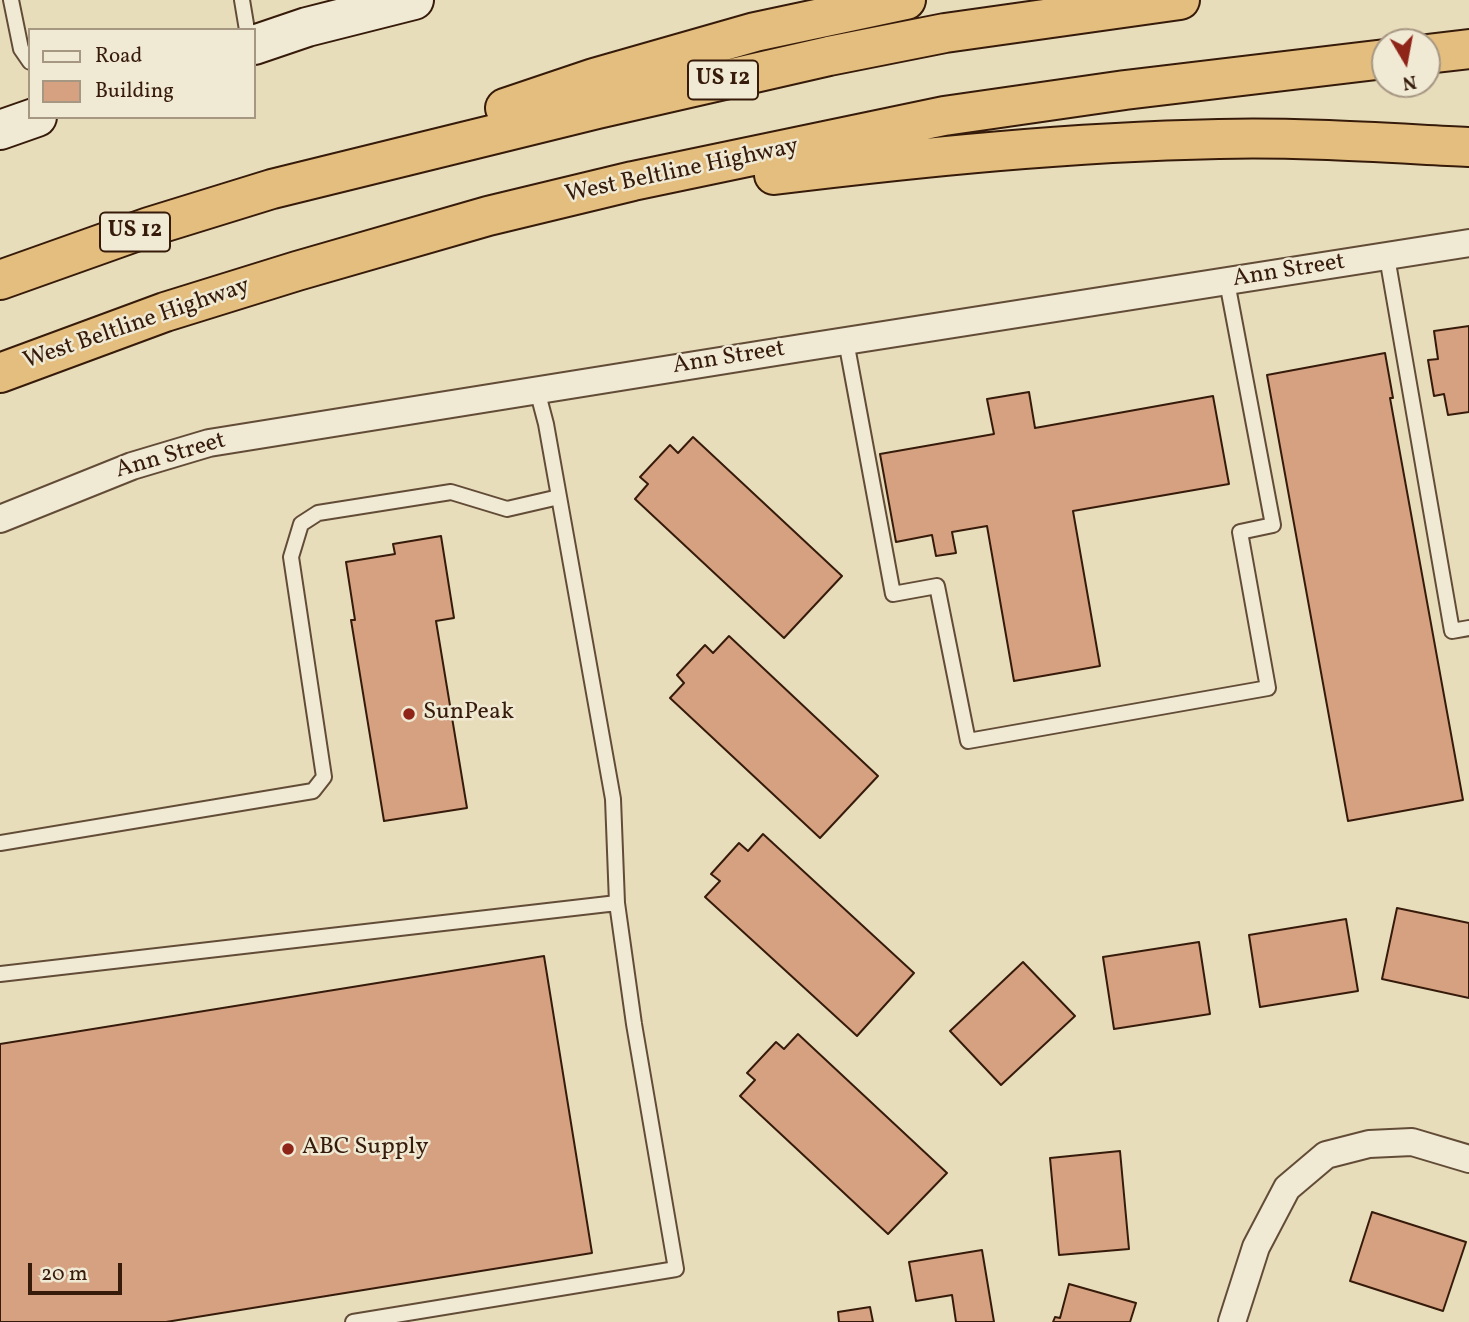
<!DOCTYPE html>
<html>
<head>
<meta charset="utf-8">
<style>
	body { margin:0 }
	#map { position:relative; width:1469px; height:1322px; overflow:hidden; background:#e8ddbb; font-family:Vollkorn,serif }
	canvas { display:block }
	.legend { position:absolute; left:28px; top:28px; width:228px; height:91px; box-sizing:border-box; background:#f0e9d3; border:2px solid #a69783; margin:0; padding:9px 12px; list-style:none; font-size:21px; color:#361b0b }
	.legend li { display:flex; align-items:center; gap:14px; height:35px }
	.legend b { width:35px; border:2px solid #a69783 }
	.north { position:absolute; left:1371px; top:28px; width:70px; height:70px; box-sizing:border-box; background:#f0e9d3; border:2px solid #a69783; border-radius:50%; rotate:170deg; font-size:19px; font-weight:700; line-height:28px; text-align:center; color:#361b0b }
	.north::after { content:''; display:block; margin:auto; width:24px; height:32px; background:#8f2418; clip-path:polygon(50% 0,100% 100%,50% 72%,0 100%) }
	.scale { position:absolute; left:28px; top:1263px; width:94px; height:32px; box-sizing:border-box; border:4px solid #361b0b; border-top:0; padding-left:9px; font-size:21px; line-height:24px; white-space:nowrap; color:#361b0b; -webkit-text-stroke:5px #f0e9d3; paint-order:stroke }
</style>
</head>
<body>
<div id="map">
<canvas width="1469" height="1322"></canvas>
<ul class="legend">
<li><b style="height:9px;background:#f0e9d3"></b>Road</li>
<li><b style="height:19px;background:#d5a181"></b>Building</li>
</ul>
<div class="north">N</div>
<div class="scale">20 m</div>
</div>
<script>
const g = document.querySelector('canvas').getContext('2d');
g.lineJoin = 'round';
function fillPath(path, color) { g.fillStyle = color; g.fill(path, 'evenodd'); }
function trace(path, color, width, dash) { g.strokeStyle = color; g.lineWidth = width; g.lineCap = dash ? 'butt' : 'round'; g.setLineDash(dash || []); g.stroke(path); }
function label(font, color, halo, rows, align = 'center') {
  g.font = font + ' Vollkorn,serif'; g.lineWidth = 5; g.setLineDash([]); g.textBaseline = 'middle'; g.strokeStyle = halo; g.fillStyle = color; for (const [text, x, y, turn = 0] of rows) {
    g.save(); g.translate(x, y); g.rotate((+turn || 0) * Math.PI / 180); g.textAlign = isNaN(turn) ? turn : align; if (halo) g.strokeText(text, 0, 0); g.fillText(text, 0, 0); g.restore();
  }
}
const building = new Path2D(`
	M1469,326V412L1448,415L1444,394L1434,396L1428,360L1438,359L1434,331Z
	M1385,353L1393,398H1390L1463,800L1348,821L1267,375Z
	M1029,392L1035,428L1213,396L1229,484L1073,511L1100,666L1014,681L987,526L952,532L956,553L936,556L932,535L896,542L880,454L994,434L987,399Z
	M693,437L842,576L784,638L635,499L648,484L640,477L670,445L678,453Z
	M441,536L454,618L436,621L467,808L384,821L351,620H355L346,562L395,554L393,544Z
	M729,636L878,776L820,838L670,698L684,683L677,675L705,645L713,653Z
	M763,834L914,973L857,1036L705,897L720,881L711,874L739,843L748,851Z
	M1397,908L1469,923V998L1382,979Z
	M1346,919L1358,991L1260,1007L1249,935Z
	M1199,942L1210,1014L1114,1029L1103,957Z
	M544,956L592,1253L166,1322H0V1044Z
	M1023,962L1075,1016L1001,1085L950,1031Z
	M798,1034L947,1173L888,1234L740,1096L755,1080L747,1073L776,1042L784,1049Z
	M1120,1151L1129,1249L1059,1255L1050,1158Z
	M1372,1212L1466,1242L1443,1311L1350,1281Z
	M982,1250L994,1322H956L952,1295L916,1301L909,1262Z
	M1069,1284L1136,1303L1130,1322H1053L1055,1317L1060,1318Z
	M870,1307L873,1322H839L838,1312Z`);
fillPath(building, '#d5a181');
trace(building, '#361b0b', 2);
const lane = new Path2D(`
	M11,0L21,49L30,62
	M242,0L247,30
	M1387,257L1452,631L1469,628
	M846,341L893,594L937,586L968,741L1268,688L1240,532L1273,525L1227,282
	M537,390L546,424L613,799L617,903
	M0,843L313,791L324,777L291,557L301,524L318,513L451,492L507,509L559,497
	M0,974L617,903L634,1024L676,1269L353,1322`);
const street = new Path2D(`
	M0,519L132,466L209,443L801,348L1469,243
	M1232,1322L1256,1247L1287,1188L1326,1155L1369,1144L1412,1142L1469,1159`);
const secondary = new Path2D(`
	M254,45L307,27L414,0
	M0,130L37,117`);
const highway = new Path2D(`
	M1427,54L1469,49
	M505,108L594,78L755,32L906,0
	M774,175C922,157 1070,142 1219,139C1303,137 1386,143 1469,147
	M0,280L149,227L272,189L597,109L829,56L945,33L1180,0
	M0,373L165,312L297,271L488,216L633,181L944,116L1125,90L1385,59`);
trace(lane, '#624c37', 18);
trace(street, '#624c37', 30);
trace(secondary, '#361b0b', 42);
trace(highway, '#361b0b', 42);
trace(lane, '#f0e9d3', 14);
trace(street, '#f0e9d3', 26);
trace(secondary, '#f0e9d3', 38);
trace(highway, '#e4be7e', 38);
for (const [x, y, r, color] of [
	[409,714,7,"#8f2418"],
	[288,1149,7,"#8f2418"]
]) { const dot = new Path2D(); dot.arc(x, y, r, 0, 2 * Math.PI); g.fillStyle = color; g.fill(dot); trace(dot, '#f0e9d3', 2.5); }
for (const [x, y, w] of [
	[723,80,70],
	[135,232,70]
]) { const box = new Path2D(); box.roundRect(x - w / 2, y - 19.5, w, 39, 5); g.fillStyle = '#f0e9d3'; g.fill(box); trace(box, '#361b0b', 2); }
label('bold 23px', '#361b0b', null, [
	["US 12",723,80],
	["US 12",135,232]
]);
label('24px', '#361b0b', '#f0e9d3', [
	["West Beltline Highway",682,172,-12],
	["Ann Street",1289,272,-9],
	["West Beltline Highway",137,325,-19],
	["Ann Street",729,359,-9],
	["Ann Street",171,457,-16]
]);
label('24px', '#361b0b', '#f0e9d3', [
	["SunPeak",423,714],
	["ABC Supply",302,1149]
], 'left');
</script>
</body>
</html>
